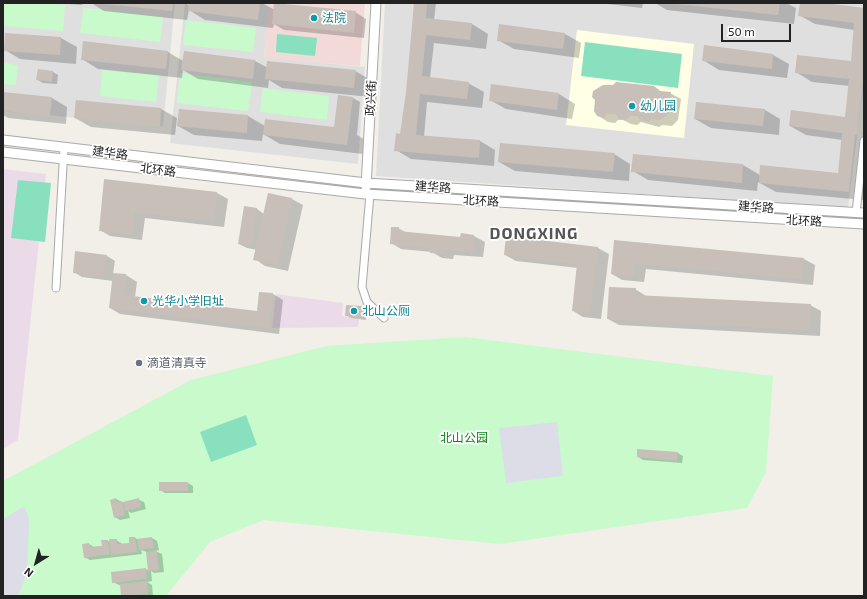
<!DOCTYPE html>
<html>
<head>
<meta charset="utf-8">
<style>
	body { margin:0 }
	#map { position:relative; width:867px; height:599px; overflow:hidden; background:#f2efe9; font-family:"Exo 2",sans-serif }
	canvas { display:block }
	.frame { position:absolute; inset:0; border:4px solid #222; pointer-events:none }
	.north { position:absolute; left:16px; top:543px; width:40px; height:40px; -webkit-text-stroke:3px #fff; paint-order:stroke; rotate:217deg; font-size:11px; font-weight:700; line-height:16px; text-align:center; color:#222 }
	.north::after { content:''; display:block; margin:auto; width:14px; height:18px; background:#222; clip-path:polygon(50% 0,100% 100%,50% 72%,0 100%) }
	.scale { position:absolute; left:721px; top:24px; width:70px; height:18px; box-sizing:border-box; border:2px solid #222; border-top:0; padding-left:5px; font-size:12px; line-height:14px; white-space:nowrap; color:#222; -webkit-text-stroke:3px #fff; paint-order:stroke }
</style>
</head>
<body>
<div id="map">
<canvas width="867" height="599"></canvas>
<div class="frame"></div>
<div class="north">N</div>
<div class="scale">50 m</div>
</div>
<script>
const g = document.querySelector('canvas').getContext('2d');
g.lineJoin = 'round';
function fillPath(path, color) { g.fillStyle = color; g.fill(path, 'evenodd'); }
function trace(path, color, width, dash) { g.strokeStyle = color; g.lineWidth = width; g.lineCap = dash ? 'butt' : 'round'; g.setLineDash(dash || []); g.stroke(path); }
function label(font, color, halo, rows, align = 'center') {
  g.font = font + ' "Exo 2","Noto Sans SC",sans-serif'; g.lineWidth = 3.5; g.setLineDash([]); g.textBaseline = 'middle'; g.strokeStyle = halo; g.fillStyle = color; for (const [text, x, y, turn = 0] of rows) {
    g.save(); g.translate(x, y); g.rotate((+turn || 0) * Math.PI / 180); g.textAlign = isNaN(turn) ? turn : align; if (halo) g.strokeText(text, 0, 0); g.fillText(text, 0, 0); g.restore();
  }
}
fillPath(new Path2D(`
	M3,3H175L163,126L3,111Z
	M185,3H270L264,57L365,67L358,164L170,143Z
	M385,3H864V82L848,208L376,176Z`), '#e0dfdf');
fillPath(new Path2D(`
	M269,3H365L360,66L264,58Z`), '#f2dad9');
fillPath(new Path2D(`
	M3,169L46,174L18,440L3,449Z
	M276,294L343,303L342,316L359,319L358,327L272,328Z`), '#ebdbe8');
fillPath(new Path2D(`
	M577,30L694,44L684,138L566,125Z`), '#ffffe5');
fillPath(new Path2D(`
	M3,3H38L65,5L63,31L3,26Z
	M83,8L163,17L160,42L80,33Z
	M186,20L256,28L253,52L183,45Z
	M3,63L18,65L16,85L3,84Z
	M102,70L159,75L156,102L100,96Z
	M180,73L252,82L248,111L177,103Z
	M263,88L329,96L327,120L260,112Z
	M465,337L773,376L766,472L747,508L500,544L263,520L210,542L166,596H3V481L191,380L326,346Z`), '#c8facc');
fillPath(new Path2D(`
	M277,34L317,38L315,56L276,52Z
	M585,42L682,54L678,88L581,76Z
	M18,180L51,183L45,242L11,238Z
	M246,415L257,445L211,462L200,432Z`), '#88e0be');
fillPath(new Path2D(`
	M557,422L563,476L506,483L499,428Z
	M24,506L29,519L27,574L18,596H3V519Z`), '#dddde8');
fillPath(new Path2D(`
	M56,3H83L82,5Z
	M91,3H186L190,6V3H262L275,10L355,12L366,19L364,38L284,30L274,24L273,28L205,20L189,10L187,20L104,11Z
	M415,3H436L434,20L472,24L488,34L486,49L434,43L430,78L468,83L484,92L482,108L427,102L424,137L480,141L495,150L494,166L411,159L396,150L404,135Z
	M599,3H643L642,8Z
	M655,3H786L796,8L794,24L667,10Z
	M801,3H819L864,9V142L858,179L864,183V200L776,192L758,182L757,191L648,180L633,171L634,155L743,165L760,175L839,174L842,140L806,135L790,126L850,118V86L812,82L796,72L852,62L854,30L815,24L799,15Z
	M6,34L61,38L77,47L76,64L20,59L5,50Z
	M565,34L581,43L579,58L514,49L498,40Z
	M705,46L773,55L789,64L787,78L719,70L703,60Z
	M168,52L183,61H255L268,68L355,71L371,80L370,97L282,88L269,80L268,88L198,79L183,70L182,78L98,69L82,59Z
	M39,70L53,72L58,75L57,84L43,83L38,80Z
	M654,87L662,92L670,93L681,99L678,120L672,126L662,125L659,127L641,122L637,125L631,124L623,120H618L615,123L608,122L597,115Z
	M3,93L52,98L67,107L66,124L8,118L3,115Z
	M559,94L575,104L572,119L506,109L490,100Z
	M353,98L360,102L357,135L364,139L363,154L280,144L263,134L262,141L194,135L178,126L248,116L265,126L334,128Z
	M76,101L161,109L177,118L175,135L91,127L75,118Z
	M765,110L780,119L779,135L711,128L695,119Z
	M614,154L630,164L629,181L515,171L499,162Z
	M105,180L217,193L228,199L224,227L145,218L142,240L110,236L100,230Z
	M269,194L292,199L303,205L288,271L265,266L255,259L257,250L247,248L239,244L245,207L257,209L264,214Z
	M398,228L407,233L461,238L474,236L485,242L483,257L454,255L453,259L442,258L432,252L401,249L391,243Z
	M507,237L598,248L609,254L601,319L583,317L573,311L578,268L516,261L505,255Z
	M615,241L804,259L815,265L813,285L646,269L644,282L622,280L612,274Z
	M107,256L115,261L113,274L126,275L137,282L135,297L257,312L273,294L283,300L279,334L120,314L110,308L113,281L82,277L74,272Z
	M635,289L646,296L810,305L821,311L820,336L619,325L608,319Z
	M347,306L362,307L367,310L366,320L351,318L346,315Z
	M678,453L683,456L682,463L643,460L638,457Z
	M188,483L193,486V493H165L160,490Z
	M116,499L124,503L139,500L144,502L146,509L131,513L128,511L130,518L120,520L115,517Z
	M130,538H135L139,540L152,538L157,541L159,550L155,551L162,554L164,572L154,573L151,571L152,581L147,582L152,585L153,596H122L121,585H119L113,582L146,569L149,571L147,552L141,550L142,554L90,560L84,557L89,544L94,547L103,546L108,541L111,542L116,540L121,543L122,545L131,544Z`), '#0003');
fillPath(new Path2D(`
	M105,3H173L172,11L105,4Z
	M189,3H260L258,20L188,11Z
	M274,3L356,11L354,33L272,24Z
	M414,3H427L426,18L472,23L470,40L426,35L422,76L469,82L467,99L420,94L416,135L480,140L479,158L394,151L396,133L400,134L406,92Z
	M675,3H780L778,15L675,4Z
	M800,3H826L864,8V74L857,135H855L849,192L759,183L760,165L838,173L842,133L789,126L791,110L845,117L849,79L795,73L797,55L851,61L854,23L798,16Z
	M499,24L565,33L563,49L497,41Z
	M5,33L61,37L60,55L4,51Z
	M83,41L168,51L166,69L81,60Z
	M704,45L773,54L772,69L702,61Z
	M184,51L255,60L253,79L181,70Z
	M267,61L356,70L354,88L265,79Z
	M38,69L53,71L52,82L36,80Z
	M616,82L654,86L660,91L671,92L668,114L660,120L651,119L648,122L640,120L638,116H630L626,120L619,119L616,114H607L604,118L597,116L594,111L595,100L592,97L593,91L603,85H613Z
	M491,84L559,93L557,110L489,101Z
	M3,92L52,97L50,116L3,111Z
	M338,95L353,97L347,145L263,135L265,119L334,127Z
	M76,100L161,108L160,127L74,118Z
	M696,102L765,109L763,126L694,119Z
	M179,109L248,115L247,133L177,126Z
	M500,143L615,153L613,172L498,162Z
	M633,154L743,164L742,183L631,172Z
	M104,179L217,192L214,221L134,212L132,235L99,231Z
	M268,193L292,198L278,265L253,260Z
	M244,206L257,208L251,246L238,244Z
	M391,227H399L398,231L460,237L461,233L474,235L473,252L443,249V254L430,253L431,248L390,244Z
	M506,236L598,247L590,313L572,311L577,264L504,255Z
	M614,240L804,258L802,279L635,263L634,276L611,274Z
	M75,251L107,255L104,277L73,273Z
	M113,273L126,274L124,295L257,311L259,292L273,293L269,328L109,308Z
	M609,287L636,288L635,295L811,304L809,330L607,319Z
	M346,305L362,306V317L345,316Z
	M637,449L678,452L677,461L637,457Z
	M159,482H188V491H159Z
	M116,498L117,502L122,501L125,515L114,518L110,500Z
	M139,498L141,507L125,511L123,502Z
	M129,537H135L137,552L111,555L109,539H117V544L129,543Z
	M152,537L154,548L139,550L137,539Z
	M101,540H108L110,554L84,558L82,544L89,543L90,547L102,546Z
	M157,550L159,570L148,571L146,552Z
	M146,568L147,579L112,583L111,572Z
	M147,581L148,594L121,596L120,584Z`), '#c7bfb8');
const minor = new Path2D(`
	M370,194L362,287L367,302L384,318
	M856,213L864,141
	M56,288L64,148`);
const tertiary = new Path2D(`
	M3,140L366,183L864,213
	M3,152L365,194L864,224
	M366,187L376,3`);
trace(minor, '#a9a9a9', 9);
trace(tertiary, '#a9a9a9', 11);
trace(minor, '#fff', 7);
trace(tertiary, '#fff', 9);
for (const [x, y, r, color] of [
	[314,18,4,"#0f9aa8"],
	[632,106,4,"#0f9aa8"],
	[144,301,4,"#0f9aa8"],
	[354,311,4,"#0f9aa8"],
	[139,363,4,"#6b7280"]
]) { const dot = new Path2D(); dot.arc(x, y, r, 0, 2 * Math.PI); g.fillStyle = color; g.fill(dot); trace(dot, '#fff', 1.5); }
label('12px', '#0d838f', '#fff', [
	["法院",322,18],
	["幼儿园",640,106],
	["光华小学旧址",152,301],
	["北山公厕",362,311]
], 'left');
label('12px', '#222', '#fff', [
	["政兴街",371,98,-87],
	["建华路",110,153,7],
	["北环路",158,170,7],
	["建华路",433,187,4],
	["北环路",481,201,3],
	["建华路",756,207,4],
	["北环路",804,221,3]
]);
label('12px', '#5b616d', '#fff', [
	["滴道清真寺",147,363]
], 'left');
label('12px', '#0c8416', '#fff', [
	["北山公园",464,438]
]);
g.letterSpacing = '1px';
label('bold 16px', '#555', '#fff', [
	["DONGXING",534,234]
]);
g.letterSpacing = '0px';
</script>
</body>
</html>
